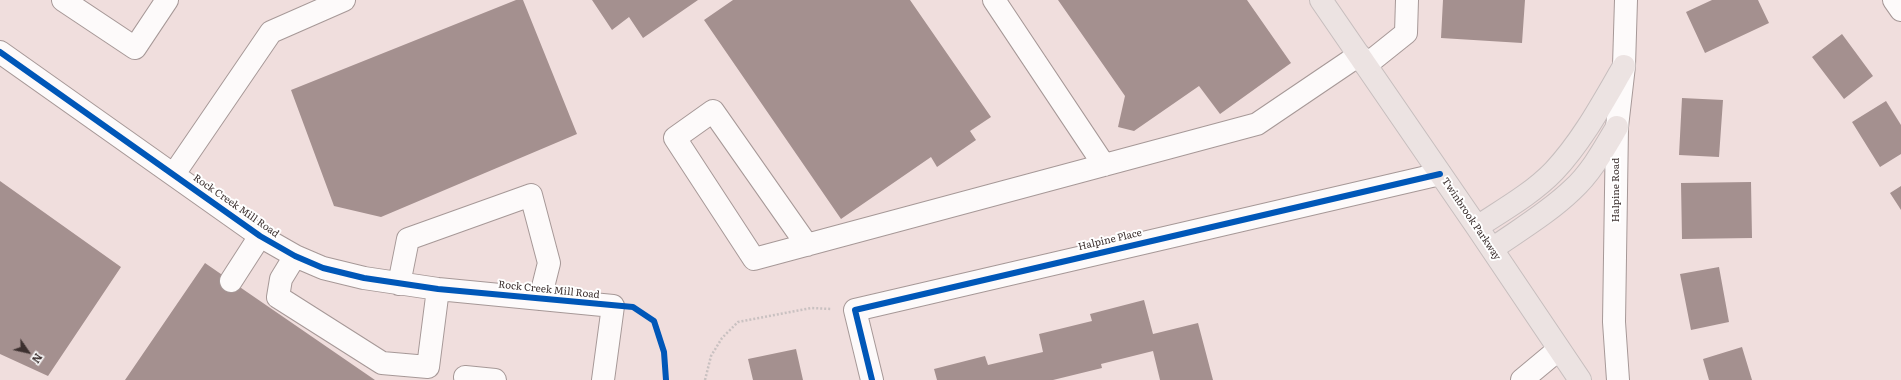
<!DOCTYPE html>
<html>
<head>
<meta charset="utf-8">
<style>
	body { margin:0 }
	#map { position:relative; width:1901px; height:380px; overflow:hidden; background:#f0dedd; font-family:Literata,serif }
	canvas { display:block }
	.north { position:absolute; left:8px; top:332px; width:40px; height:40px; -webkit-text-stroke:3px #fff; paint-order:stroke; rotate:124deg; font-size:11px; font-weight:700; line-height:16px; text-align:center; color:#3c302f }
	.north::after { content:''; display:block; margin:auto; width:14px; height:18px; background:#3c302f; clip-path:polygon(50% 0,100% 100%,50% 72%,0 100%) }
</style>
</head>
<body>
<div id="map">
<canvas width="1901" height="380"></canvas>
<div class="north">N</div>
</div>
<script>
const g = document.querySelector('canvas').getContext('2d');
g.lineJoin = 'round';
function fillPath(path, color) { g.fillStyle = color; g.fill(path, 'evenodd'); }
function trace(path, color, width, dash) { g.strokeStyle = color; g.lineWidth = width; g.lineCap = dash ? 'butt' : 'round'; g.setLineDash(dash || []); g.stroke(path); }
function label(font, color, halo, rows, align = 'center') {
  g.font = font + ' Literata,serif'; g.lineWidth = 4; g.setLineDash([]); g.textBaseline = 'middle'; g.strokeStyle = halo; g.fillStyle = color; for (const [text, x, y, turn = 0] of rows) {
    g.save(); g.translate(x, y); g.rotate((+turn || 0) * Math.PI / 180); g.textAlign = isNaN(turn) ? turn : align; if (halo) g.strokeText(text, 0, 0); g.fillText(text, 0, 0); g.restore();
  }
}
fillPath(new Path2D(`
	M516,0H523L577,134L381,217L334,206L291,90Z
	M592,0H698L643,38L629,17L612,30Z
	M733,0H910L991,117L970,131L976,140L937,167L931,157L841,219L704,20Z
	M1058,0H1247L1291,63L1220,114L1199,86L1134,131L1118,127L1125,96Z
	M1443,0H1525L1522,43L1441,38Z
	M1712,0H1758L1769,23L1705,53L1686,12Z
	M1842,34L1873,76L1844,99L1812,57Z
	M1682,98L1723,100L1719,157L1679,155Z
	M1886,101L1901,125V154L1880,167L1852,122Z
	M0,181L121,267L48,376L0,354Z
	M1751,182L1752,238L1682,239L1681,183Z
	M1901,186V210L1890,193Z
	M205,263L231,281L375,380H125Z
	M1719,267L1729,322L1691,330L1680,274Z
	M1144,300L1153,334L1198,323L1213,380H1160L1153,351L1101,364L1102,368L1053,380H937L934,369L985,356L988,365L1043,352L1039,334L1092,321L1090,314Z
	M1742,347L1752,380H1709L1703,359Z
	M796,349L803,380H753L748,359Z`), '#a4908f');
const minor = new Path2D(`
	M63,0L135,48L167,0
	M994,0L1104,165
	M1894,0L1901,10
	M0,52L260,236L295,256L323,268L364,278L438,289L613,306L603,380
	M1366,65L1406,33L1407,0
	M174,174L271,32L344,0
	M807,245L713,111L675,138L754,259L1257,124L1359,55
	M295,256L281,279L278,297L382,363L428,367L438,289
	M231,281L260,236
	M399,284L408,239L531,195L549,263L540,299
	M465,377L495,380
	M872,380L855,310L1440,174
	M1522,380L1558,350
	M1618,380L1614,322L1617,127L1624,66L1626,0`);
const major = new Path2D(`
	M1321,0L1477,227L1580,380
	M1477,227C1503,210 1533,193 1554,171C1583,140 1603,102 1624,66
	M1492,249C1519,230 1548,213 1572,190C1591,173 1604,149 1617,127`);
trace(minor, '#a69897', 24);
trace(major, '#c7bebe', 24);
trace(new Path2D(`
	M705,380L711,356L722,338L738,322L811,308L832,309`), '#c9c1c1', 2.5, [2, 2]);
trace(minor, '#fdfafa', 22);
trace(major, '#ece3e2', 22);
trace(new Path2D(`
	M0,52L260,236L295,256L323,268L364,278L438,289L633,307L654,321L664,352L666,380
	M872,380L855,310L1440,174`), '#0057b8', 6);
label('10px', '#3c302f', '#fff', [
	["Halpine Road",1616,190,-90],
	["Rock Creek Mill Road",236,206,35],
	["Twinbrook Parkway",1471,219,56],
	["Halpine Place",1110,240,-13],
	["Rock Creek Mill Road",549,290,6]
]);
</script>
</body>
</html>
